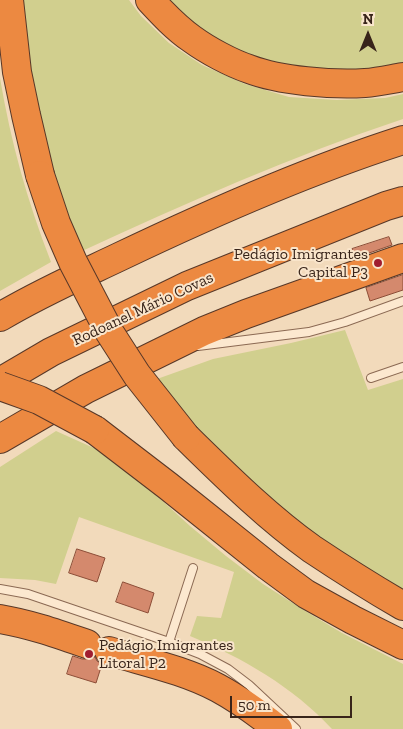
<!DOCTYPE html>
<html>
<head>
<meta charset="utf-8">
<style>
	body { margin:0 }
	#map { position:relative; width:403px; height:729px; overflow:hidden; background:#f2dabb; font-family:"Zilla Slab",serif }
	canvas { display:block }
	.north { position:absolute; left:343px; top:10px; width:50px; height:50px; -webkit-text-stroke:4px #f9e5cb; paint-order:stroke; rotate:0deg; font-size:14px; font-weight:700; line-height:20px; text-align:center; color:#38241a }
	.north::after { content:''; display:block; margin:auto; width:18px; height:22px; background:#38241a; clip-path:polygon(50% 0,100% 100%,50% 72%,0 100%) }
	.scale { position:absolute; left:230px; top:696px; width:122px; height:22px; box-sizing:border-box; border:2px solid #38241a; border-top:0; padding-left:6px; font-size:15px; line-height:18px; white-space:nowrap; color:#38241a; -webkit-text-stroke:4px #f9e5cb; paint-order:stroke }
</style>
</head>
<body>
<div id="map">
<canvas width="403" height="729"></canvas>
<div class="north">N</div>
<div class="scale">50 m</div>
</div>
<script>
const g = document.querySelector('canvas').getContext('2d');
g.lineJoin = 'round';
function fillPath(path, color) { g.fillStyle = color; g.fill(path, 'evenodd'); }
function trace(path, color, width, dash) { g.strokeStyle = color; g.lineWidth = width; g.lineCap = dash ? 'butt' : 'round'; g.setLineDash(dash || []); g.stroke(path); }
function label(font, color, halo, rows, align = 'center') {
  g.font = font + ' "Zilla Slab",serif'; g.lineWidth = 4; g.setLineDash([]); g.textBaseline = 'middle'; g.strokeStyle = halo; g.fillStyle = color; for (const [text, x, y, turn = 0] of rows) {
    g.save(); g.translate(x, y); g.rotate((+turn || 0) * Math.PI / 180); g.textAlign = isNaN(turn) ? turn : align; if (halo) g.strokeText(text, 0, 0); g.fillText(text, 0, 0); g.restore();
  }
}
fillPath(new Path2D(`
	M17,0H129L141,16L169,43L202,65L245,84L289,97L337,100L385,98L403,94V119C292,156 186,203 80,252L39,142Z
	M156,0H403V71L393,73L257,65Z
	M0,78C11,143 27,200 51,262L0,291Z
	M345,330L368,390L403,379V593L365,570L280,510L194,429L157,379L213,359L291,343Z
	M56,431L96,449L156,495L190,526L226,556L263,584L302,609L342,633L403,664V729H332C293,687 243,658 190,636L197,616L221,618L234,572L79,517L56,584L35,580L0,578V467Z`), '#d1cf8e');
const building = new Path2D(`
	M389,237L392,245L355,258L352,249Z
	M403,275V290L370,301L366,288Z
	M77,549L105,558L97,582L69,573Z
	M123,582L154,593L148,613L116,602Z
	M73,656L82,659H89L95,657L97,661L102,664L96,683L67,674Z`);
fillPath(building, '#d4896d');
trace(building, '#8c4d37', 1);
const lane = new Path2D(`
	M198,346L309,332L345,322L403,301
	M371,378L403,367
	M0,589L28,594L169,642L200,654L228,669L249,685L296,729
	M169,642L193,568`);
const highway = new Path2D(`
	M9,0L17,72L26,115L40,175
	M150,0C163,14 176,28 192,39C207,50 231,63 249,69C280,81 333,85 365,83C378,82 391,79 403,77
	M0,317C38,294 79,276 119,257C211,213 306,171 403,140
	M0,382L51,352L187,286L386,206L403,201
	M95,430L168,486L268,566L306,594L353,620L403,645
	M186,437C226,476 266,516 312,549C342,569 372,588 403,606
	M0,439L86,389L204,331L246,314L403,258
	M0,619C30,624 58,634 87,644
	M109,651C145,662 184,670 218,688C240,700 259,714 278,729`);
trace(lane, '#8b6953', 10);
trace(highway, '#583828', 30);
trace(lane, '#fce8cf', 8);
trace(highway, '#ec8941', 28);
const highwayBridge = new Path2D(`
	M40,175L56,223L73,262L110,333L137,375L186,437
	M0,386L39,400L95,430`);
trace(highwayBridge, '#583828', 30, []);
trace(highwayBridge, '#ec8941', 28);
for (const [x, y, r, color] of [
	[378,263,5,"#a01d30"],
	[89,654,5,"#a01d30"]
]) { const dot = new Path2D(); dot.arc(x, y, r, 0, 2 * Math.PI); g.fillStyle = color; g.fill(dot); trace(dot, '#f9e5cb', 2); }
label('16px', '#38241a', '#f9e5cb', [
	["Pedágio Imigrantes",368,254],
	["Capital P3",368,272],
	["Pedágio Imigrantes",99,645,"left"],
	["Litoral P2",99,663,"left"]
], 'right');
label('16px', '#38241a', '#f9e5cb', [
	["Rodoanel Mário Covas",143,309,-25]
]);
</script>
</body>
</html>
